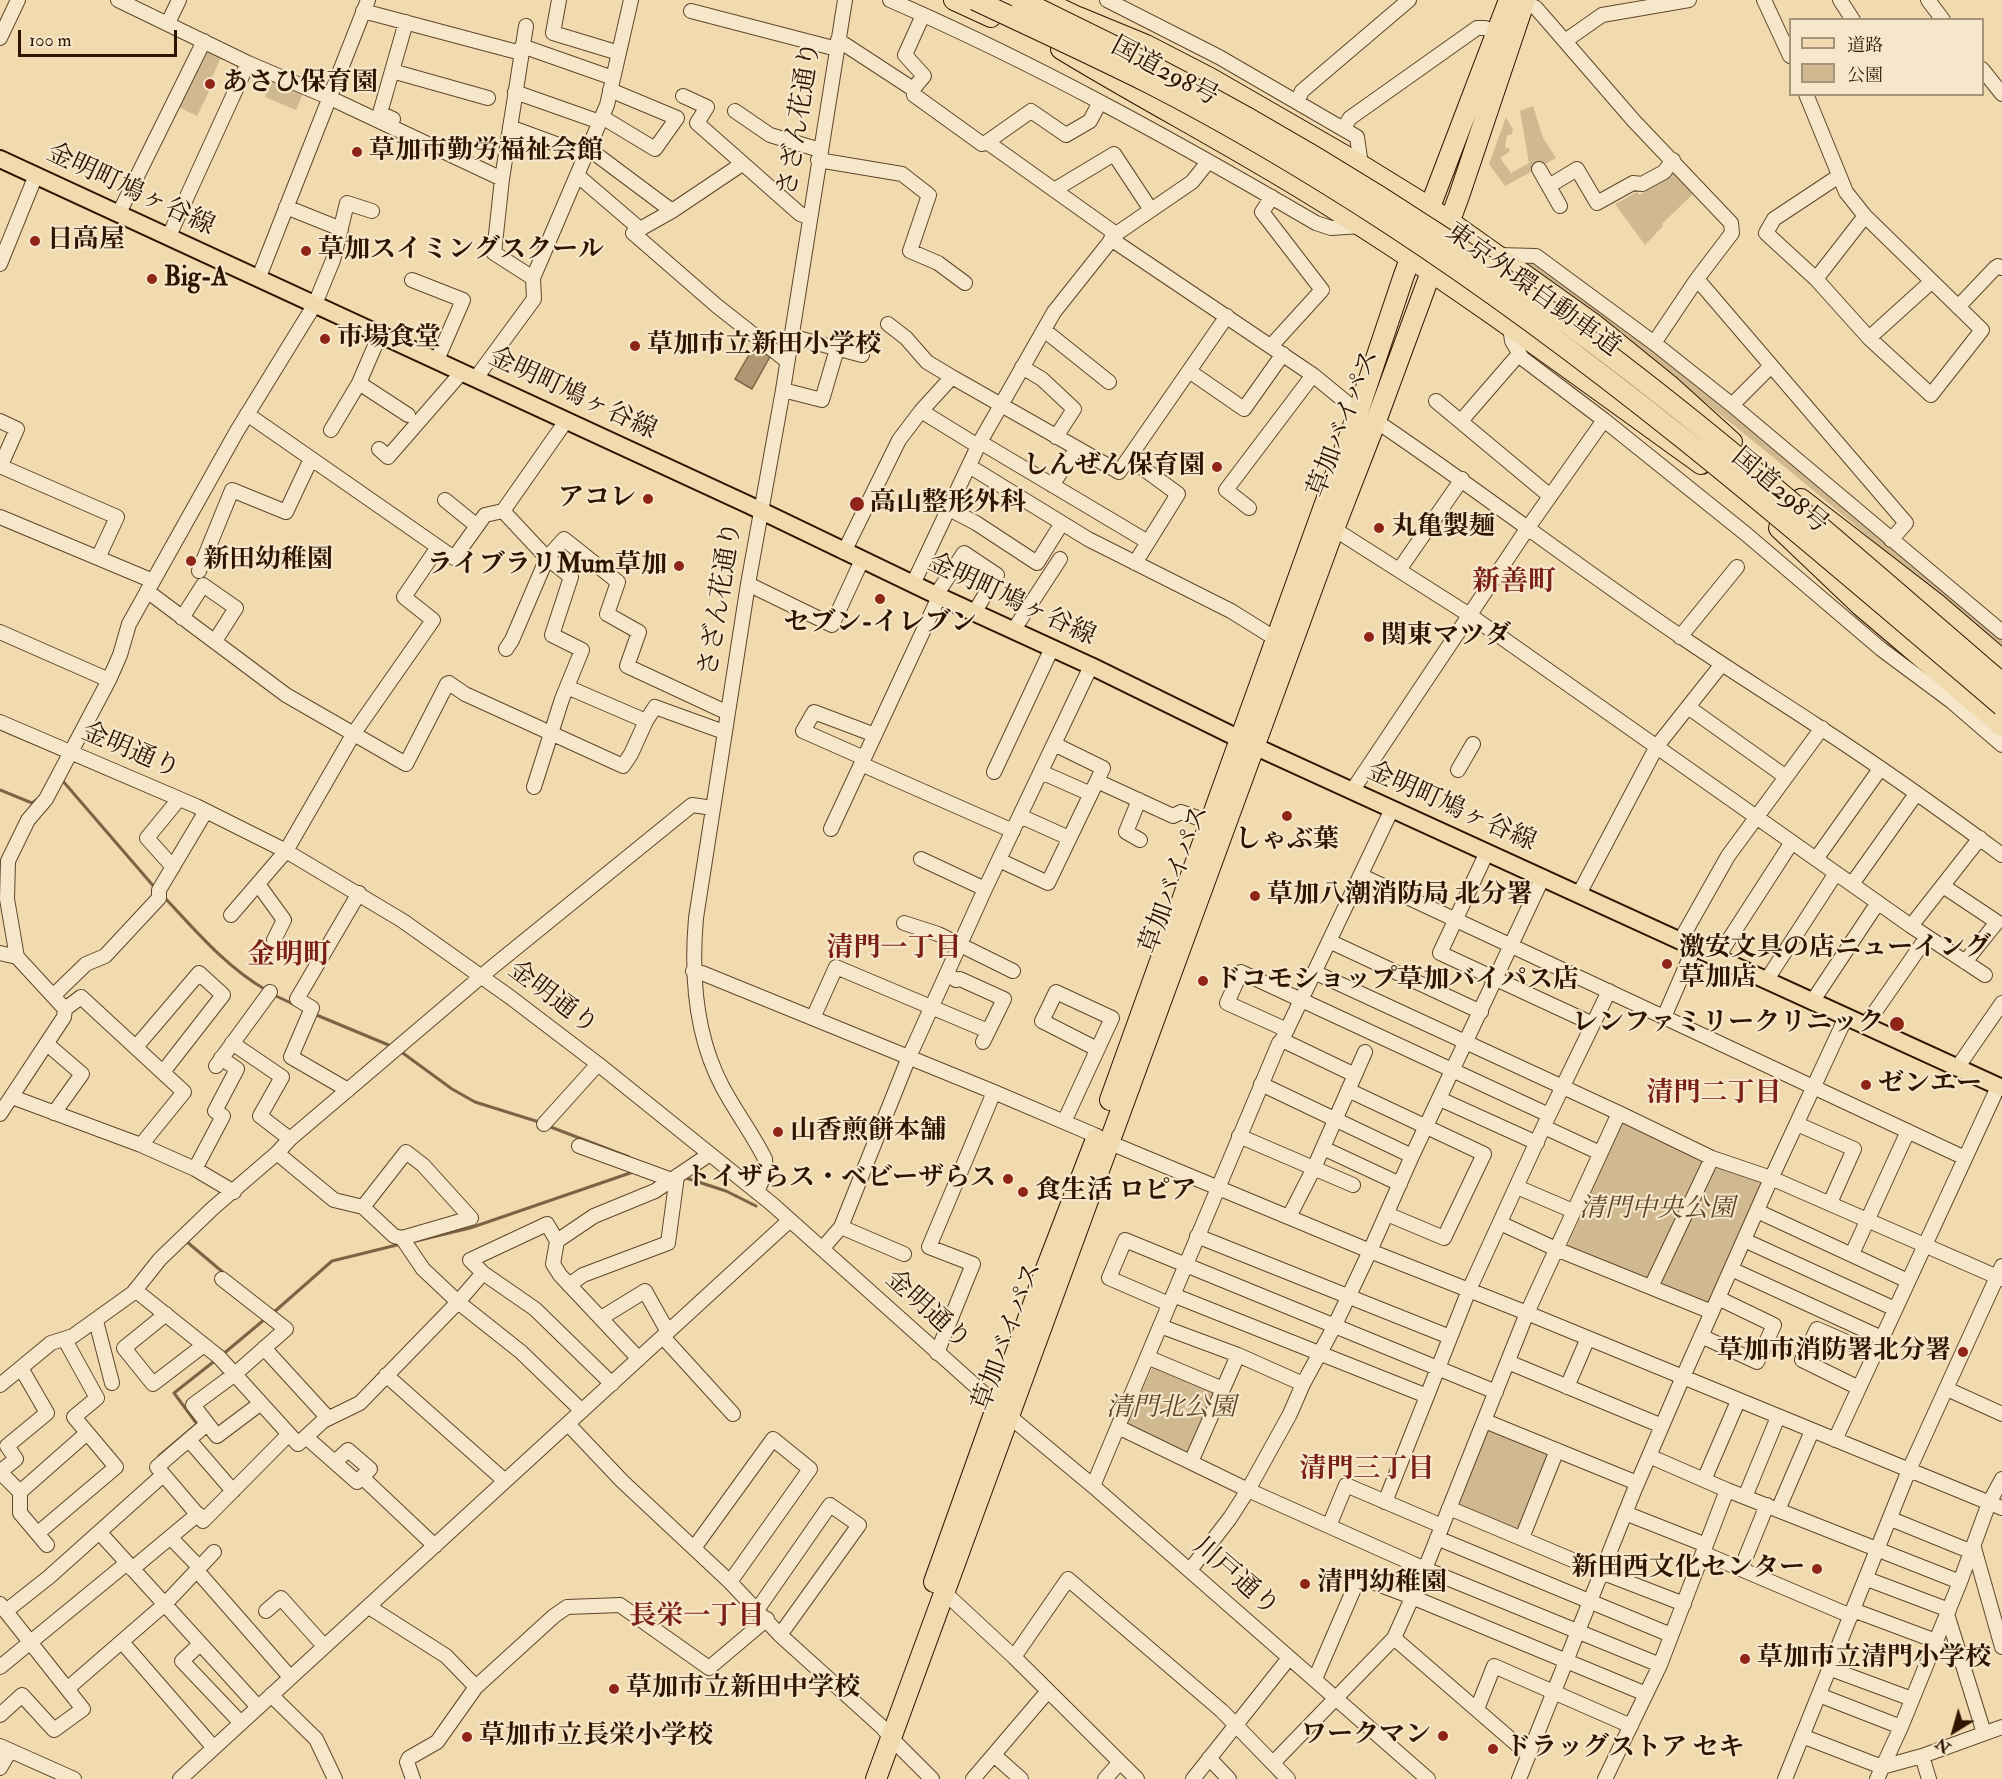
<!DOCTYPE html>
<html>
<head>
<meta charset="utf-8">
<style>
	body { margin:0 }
	#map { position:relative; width:2002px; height:1779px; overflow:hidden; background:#f1daae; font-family:"IM FELL Double Pica","Noto Serif JP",serif }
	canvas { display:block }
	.legend { position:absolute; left:1789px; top:18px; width:195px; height:78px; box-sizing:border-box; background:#f6e7ca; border:2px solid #a69379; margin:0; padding:8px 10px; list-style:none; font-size:18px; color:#2f1400 }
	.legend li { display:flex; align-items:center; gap:12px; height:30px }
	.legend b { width:30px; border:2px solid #a69379 }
	.north { position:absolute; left:1924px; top:1701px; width:60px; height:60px; -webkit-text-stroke:4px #f6e7ca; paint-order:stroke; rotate:217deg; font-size:16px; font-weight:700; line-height:24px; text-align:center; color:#2f1400 }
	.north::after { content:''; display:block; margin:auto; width:21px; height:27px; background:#2f1400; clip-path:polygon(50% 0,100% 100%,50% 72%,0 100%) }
	.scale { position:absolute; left:18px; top:30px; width:159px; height:27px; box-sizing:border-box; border:3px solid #2f1400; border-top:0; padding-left:8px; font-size:18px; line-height:21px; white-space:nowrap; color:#2f1400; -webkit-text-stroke:4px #f6e7ca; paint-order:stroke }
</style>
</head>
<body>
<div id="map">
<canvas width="2002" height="1779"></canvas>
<ul class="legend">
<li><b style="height:8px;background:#f1daae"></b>道路</li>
<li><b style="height:16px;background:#d0b890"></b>公園</li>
</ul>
<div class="north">N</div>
<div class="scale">100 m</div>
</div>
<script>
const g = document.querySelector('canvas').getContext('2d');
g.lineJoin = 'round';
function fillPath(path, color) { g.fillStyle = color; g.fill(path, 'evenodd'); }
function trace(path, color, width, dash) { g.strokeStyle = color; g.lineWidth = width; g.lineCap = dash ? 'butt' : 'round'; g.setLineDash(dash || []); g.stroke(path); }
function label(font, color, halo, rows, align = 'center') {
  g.font = font + ' "IM FELL Double Pica","Noto Serif JP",serif'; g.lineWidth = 4.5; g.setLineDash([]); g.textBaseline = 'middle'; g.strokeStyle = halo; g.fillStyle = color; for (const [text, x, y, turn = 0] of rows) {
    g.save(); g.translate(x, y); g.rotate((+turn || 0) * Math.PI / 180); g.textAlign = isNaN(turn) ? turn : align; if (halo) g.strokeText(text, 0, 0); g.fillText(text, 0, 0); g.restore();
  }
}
fillPath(new Path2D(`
	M206,44L223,53L212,77L215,79L197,116L177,106Z
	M274,78L304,91L296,110L265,97Z
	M1533,106L1543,138L1556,158L1505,186L1489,164L1506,117L1513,130L1511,135H1507L1505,147L1510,149L1509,152L1500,158L1511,173L1529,163L1520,111Z
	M1674,170L1696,191L1662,224L1663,226L1645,245L1615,204L1637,192L1640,195Z
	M1518,261L1538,263L1611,316L1753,428L2002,639V652C1846,515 1687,382 1518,261Z
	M1622,1121L1763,1182L1711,1304L1567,1247Z
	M1154,1364L1216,1391L1188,1454L1126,1425Z
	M1487,1428L1552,1453L1520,1534L1454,1507Z`), '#d0b890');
const water = new Path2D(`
	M754,346L771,355L752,389L735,379Z`);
fillPath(water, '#af9773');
trace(water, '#7c6345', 1.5);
trace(new Path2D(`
	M62,780L156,889
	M0,790L32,803L39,798
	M165,898C196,931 226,967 266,990
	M274,995L295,1005
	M314,1014L391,1046
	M400,1051L452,1089L475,1102L539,1122
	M548,1126L629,1157
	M683,1177L726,1191L756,1206
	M186,1241L225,1274
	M416,1241L470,1228L633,1172
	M273,1313L332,1261L401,1244
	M222,1355L265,1319
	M159,1456L197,1424L174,1393L217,1359`), '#7c6345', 3);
const minor = new Path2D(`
	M118,0L248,63L328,97L502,179L494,253L533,278
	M559,0L553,33L619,53
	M890,0C1037,64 1177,142 1316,223L1331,228L1361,226
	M1107,0L1219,57L1357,137L1361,165
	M1764,0L1790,56
	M1840,0L1853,20
	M1928,0L1943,20
	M1525,2L1536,8L1550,24L1634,121L1731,223L1732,233L1697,279L1654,343
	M363,11L521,53
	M691,11L837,49
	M168,23L179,0
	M0,38L18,0
	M838,40L913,89L914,95L982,144L987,142L1116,234
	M1565,41L1602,15L1689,0
	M522,46L613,78
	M1982,69L2002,94
	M392,71L488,98
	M913,89L924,76L905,55L923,15
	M515,92L600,122
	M1806,94L1846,192L1865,216L1982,330L1931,395L1869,338L1816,279
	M683,96L707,107L697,123L800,214L809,217
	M1297,102L1302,91L1409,0
	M735,111L770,135L820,150
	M602,117L655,149L677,118L610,90
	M393,119L380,113L406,22
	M510,127L586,155
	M1343,129L1350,118L1477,28H1485L1497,33
	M987,142L1031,111L1066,135L1090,121L1100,102
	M589,149L672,211
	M818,160L902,174L929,195L910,251L938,263L965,283
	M742,164L672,211L633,233L717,306L787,361
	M1539,169L1560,206
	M577,175L640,229
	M1839,176L1774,219L1766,233L1816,279L1865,216
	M502,179L526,26
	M1549,186L1577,169L1597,203L1633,183L1642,184L1664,172L1673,160
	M1054,190L1114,154L1151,210
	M286,207L341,229
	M119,213L204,41
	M169,236L248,63
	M1111,239L1313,375L1358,412
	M1498,255L1536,256L1654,343L1732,405L2002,632
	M0,264L36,175
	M259,277L368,0
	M1697,279L1906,523L1891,540
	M412,280L463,300L437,360
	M1958,307L1995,268L1998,266L2002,268
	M888,324L906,338L927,362L952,377L1119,472L1227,316
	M1510,326L1512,341L1522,358L1604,420L1746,534L1881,649L1951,701L2002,745
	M1044,330L1109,382
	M790,336L862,355
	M1869,338L1931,282
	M1271,346L1322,290L1262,212L1272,197
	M1022,367L1042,379L1074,409L1056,437
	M1189,371L1244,409L1283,354
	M476,378L534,299L533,278L607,105L631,0
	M359,383L408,415
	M783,390L822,400L837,349
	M1436,401L1550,496
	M1732,405L1770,367
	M921,411L978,446
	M247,414L454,558L477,526L445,500
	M0,421L17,429L1,465
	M1376,421C1480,491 1579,568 1683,638C1727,668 1772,696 1816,725C1879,766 1941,810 2002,855
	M1461,421L1519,354
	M331,430L359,383L380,334
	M980,442L1148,542
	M379,449L388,457L462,372
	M1129,458L1178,494L1135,563
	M0,466L117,517L98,558
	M969,466L1088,539L1231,611L1276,639
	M1052,485L1077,448
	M1249,508L1226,490L1313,375
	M949,509L976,523L1037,563L1062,523
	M503,511L547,558L571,577L552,635L582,650L562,699L534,787
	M0,517L153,581
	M477,526L485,515L503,511L566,421
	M1334,529L1471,616L1911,926L1985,975
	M844,552L899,440L921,411L952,377
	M1399,570L1462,479
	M199,571L232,490L286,512L311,459
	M748,584L832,625L862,560
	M913,584L980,442L1054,312L1116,234L1192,182L1208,162
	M147,591L286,695L406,764L447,684L449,683L465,694L623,766L631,754L646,721L567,687
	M936,595L964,553L997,575L974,613
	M182,618L203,585L236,608L215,641
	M1013,631L1060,559
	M0,632L109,680
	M1680,637L1737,567
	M506,649L512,640L547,558L564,539L618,582L607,614L639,632L627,666L728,713
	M1688,707L1786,777
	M646,721L655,707L724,732
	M0,722L196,806L286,851L403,921L510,997L598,1064L772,1204L1009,1416L1093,1486L1428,1779
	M864,758L803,731L814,712L875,735
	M861,764L1013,831
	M1458,770L1473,744
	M994,772L1052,648
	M1041,772L1091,794
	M1097,781L1173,816L1181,812L1209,822
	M1352,791L1527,529L1604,420
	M1139,800L1126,832L1140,840
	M1020,816L1069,838
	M831,829L939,597
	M1487,852L1440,953L1593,1024
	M921,859L985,889
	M1816,859L1880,769
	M999,860L1048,883L1097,781L1103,768L1054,744
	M173,867L147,838L179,799
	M1362,876L1965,1158
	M258,884L284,920L274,940
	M1852,884L1916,794
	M1943,886L1997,922L1965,962
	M1579,894L1657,746L1722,664
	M231,915L286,851L354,733L433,620L404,597L438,547
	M904,923L938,934L1013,971
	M1911,926L1980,838
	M1329,941L1481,1012
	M1680,941L1728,856L1822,728
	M0,953L17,957L65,1009L64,1017L0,1114
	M17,957L7,899L8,861L28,820L46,799L109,680L120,655L129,624L237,431L315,304L333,260L347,203L372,211
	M1717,958L1792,842
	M693,971L702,973L994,1092L1097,1136
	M1314,972L1619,1113
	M947,974L956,980L960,979L1004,999L983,1042
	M1766,981L1836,873
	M53,996L86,964L105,956L159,898V890L206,811
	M1812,1002L1873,910
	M65,1009L81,997L184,1092L141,1145
	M1664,1017L1694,948
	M813,1018L836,967L988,1031
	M1865,1026L1922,944
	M1287,1030L1227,1003L1241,972L1549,1115
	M1282,1040L1355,1075
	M232,1043L282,1077L260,1116L290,1139
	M47,1044L82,1074L54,1113
	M136,1047L199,973L223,995L163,1072
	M216,1066L270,992
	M1957,1068L2002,1003
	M1261,1084L1412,1156
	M348,1090L291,1057L312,1008L297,999L359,893
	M1348,1090L1484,1154L1444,1238L1387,1214
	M12,1097L141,1145L195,1169L234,1192
	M1440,1099L1537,1143
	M1064,1122L1112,1018L1056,992L1042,1021L1097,1049
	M544,1124L598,1064
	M1797,1124L1854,1149L1830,1203
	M1544,1127L1600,1153
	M1239,1136L1353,1185
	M1108,1142L1370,1251L1527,1313L2002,1508
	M579,1146L672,1180
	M1323,1148L1400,1184
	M277,1153L334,1200L363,1207L394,1236L402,1238L471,1218L423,1165L406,1152L363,1207
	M195,1169L223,1116L215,1111L237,1069L221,1058
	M1517,1187L1573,1211
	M757,1192L766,1171L765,1159C753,1135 736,1112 723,1088C695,1036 691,975 696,918L748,584L783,390L845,0
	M1757,1211L1908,1281
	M1289,1217L1314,1168L1365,1052
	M1500,1223L1556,1249L1712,1312
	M841,1227L904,1254
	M1197,1236L1450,1337
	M402,1238L423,1269L458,1302L521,1352L582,1411
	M1744,1240L1895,1309
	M557,1241L553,1264L560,1275L639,1359
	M822,1249L841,1227L909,1057L985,889L1091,666
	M1852,1254L1908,1131
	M1731,1269L1882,1338
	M222,1279L286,1329L235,1374L193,1405L217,1436L261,1403
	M569,1285L583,1275L668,1243L677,1176
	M1651,1287L1712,1158
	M135,1290L219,1357L298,1444L323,1421L360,1403L458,1302L483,1273
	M1173,1295L1427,1396
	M1169,1304L1109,1278L1125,1240L1496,1392
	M166,1314L124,1348L153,1384L204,1345
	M601,1318L645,1291L668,1332
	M96,1321L112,1383
	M1160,1326L1238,1355L1303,1384
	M1701,1336L1757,1362L1774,1325L1718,1298
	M663,1337L733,1414
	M264,1348L328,1418
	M937,1353L973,1264L929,1247L994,1092
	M1147,1357L1223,1389
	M1508,1362L1662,1426
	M386,1375L505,1481
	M612,1384L535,1309L483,1273L470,1260L547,1224L557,1241L594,1216L655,1191L710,1154
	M0,1385L51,1343L73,1336L133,1293L160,1259L213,1208L277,1153L290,1139L490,969L692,805L713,808
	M1567,1387L1588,1338
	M1859,1388L1802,1360L1817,1329L1874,1354
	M1947,1389L2002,1414
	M1485,1421L1637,1483
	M207,1424L157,1467L203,1521L289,1434
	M568,1424L622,1481L730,1582L780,1635L882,1727L891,1738L932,1779
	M1118,1427L1248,1490L1425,1569L1660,1665
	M306,1437L357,1482L370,1469L348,1450L335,1462
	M189,1440L233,1491
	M1835,1440L1998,1087
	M1649,1456L1727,1490L1960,1582
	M1191,1462L1238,1355
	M1,1471L16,1459L7,1446L47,1413L21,1368
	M0,1472L20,1492V1513L47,1545
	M362,1477L435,1546
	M1704,1480L1738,1401
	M1093,1486L1279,1043L1282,1040L1392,809
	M20,1492L87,1433
	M1745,1497L1778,1417
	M1385,1502L1469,1290L1549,1115L1609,991
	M1449,1508L1601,1572L1684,1604
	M1778,1510L1812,1431
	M1625,1513L1706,1545
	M1891,1519L1972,1552
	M1329,1526L1346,1485L1442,1526
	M38,1533L116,1467L74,1417L97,1398L65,1340
	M100,1533L258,1707
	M170,1537L199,1567V1573L290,1677
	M1437,1538L1671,1635
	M1522,1538L1557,1450
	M694,1548L773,1439L810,1469L730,1582
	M1974,1548L2002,1647
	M1703,1553L1851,1616
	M132,1569L198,1514
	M1741,1569L1767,1505
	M1190,1570L1230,1518L1248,1490L1290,1414L1303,1384L1334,1327L1370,1251L1412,1156L1543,877
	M1867,1579L1949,1610
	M944,1592L1014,1657L1137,1779
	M0,1604L83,1709L54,1730L22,1695L0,1715
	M369,1607L446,1656L476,1687
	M757,1610L830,1505L859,1525L780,1635
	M1853,1610L1936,1641
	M6,1611L49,1577L163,1475
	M266,1611L281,1598L324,1646
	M1947,1614L1984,1733
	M1394,1638L1529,1755
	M122,1642L214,1748
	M200,1644L182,1661L240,1722
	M1014,1657L1068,1579L1222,1711L1288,1779
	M0,1667L127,1563
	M1831,1669L1912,1699
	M1315,1679L1359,1577L1412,1597L1646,1694
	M67,1689L165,1604L214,1552
	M271,1695L316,1739L335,1779
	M1819,1695L1901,1727
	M1477,1709L1494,1666L1631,1726
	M1802,1736L1882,1767L1922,1756L2002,1727
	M0,1746L74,1779
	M994,1755L1021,1779
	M1922,1756L1929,1779
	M1209,1758L1229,1779
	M1273,1763L1394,1638L1425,1569L1527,1313L1619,1113L1712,1158L1771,1178L2002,1279
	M0,1768L10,1751
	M180,1779L790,1220
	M413,1779L407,1762L409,1758L437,1742L476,1687L554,1616L567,1607L620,1605L709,1668L767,1619
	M973,1779L1048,1691
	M1105,1779L1120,1762
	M1193,1779L1289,1658
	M1519,1779L1634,1491L1683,1377L1770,1181L1846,1017
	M1605,1779L1660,1665L1727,1490
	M1785,1779L1909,1470L2002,1266
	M1877,1779L1901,1727L1960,1582L1989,1503L2002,1479`);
const major = new Path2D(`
	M0,159L749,505L936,595L1091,666L1254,746L2002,1088`);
const highway = new Path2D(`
	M954,0L991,17
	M1042,0L1088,22
	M1078,17L1146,45L1210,78L1361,165L1429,207L1595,325L1669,385L1732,442
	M1061,49C1153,105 1249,154 1339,212C1464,290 1581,378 1701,464
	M1801,499L1938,605L2002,660
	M1779,528L1861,606L2002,726
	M1110,1100L1358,412L1404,275L1509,0
	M934,1582L1044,1274L1096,1139
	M876,1779L1334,529L1376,421L1459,196L1525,0`);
trace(minor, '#60462c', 16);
trace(major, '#2f1400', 20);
trace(highway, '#2f1400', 22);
trace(minor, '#f6e7ca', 14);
trace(major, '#f1daae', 16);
trace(highway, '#f1daae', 20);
const highwayBridge = new Path2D(`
	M975,0C1034,28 1093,55 1151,84C1233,126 1313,174 1390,224C1610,368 1803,536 2002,706
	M1020,0C1213,91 1397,199 1569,325C1720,436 1860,561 2002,683`);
trace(highwayBridge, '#2f1400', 22, []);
trace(highwayBridge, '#f1daae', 20);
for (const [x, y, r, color] of [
	[210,84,6,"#8f2418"],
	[357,152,6,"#8f2418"],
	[35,241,6,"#8f2418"],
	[306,251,6,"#8f2418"],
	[152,279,6,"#8f2418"],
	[325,339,6,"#8f2418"],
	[635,346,6,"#8f2418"],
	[1217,467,6,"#8f2418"],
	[648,499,6,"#8f2418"],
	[857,504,8,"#8f2418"],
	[1379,528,6,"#8f2418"],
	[191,561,6,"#8f2418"],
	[679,566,6,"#8f2418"],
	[880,599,6,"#8f2418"],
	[1369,637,6,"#8f2418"],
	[1287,816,6,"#8f2418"],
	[1255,896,6,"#8f2418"],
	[1667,964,6,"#8f2418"],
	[1203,981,6,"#8f2418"],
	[1897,1024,8,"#8f2418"],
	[1866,1085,6,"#8f2418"],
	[778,1132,6,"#8f2418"],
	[1008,1179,6,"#8f2418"],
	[1023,1192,6,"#8f2418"],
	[1963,1352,6,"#8f2418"],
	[1817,1569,6,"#8f2418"],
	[1305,1584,6,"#8f2418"],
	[1745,1659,6,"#8f2418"],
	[614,1689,6,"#8f2418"],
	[1443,1736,6,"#8f2418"],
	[467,1737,6,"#8f2418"],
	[1493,1749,6,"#8f2418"]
]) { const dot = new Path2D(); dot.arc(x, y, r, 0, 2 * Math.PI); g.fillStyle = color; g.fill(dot); trace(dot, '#f6e7ca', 2); }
label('26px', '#2f1400', '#f6e7ca', [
	["国道298号",1164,73,28],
	["さざん花通り",801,119,-81],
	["金明町鳩ヶ谷線",130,191,25],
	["東京外環自動車道",1532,291,36],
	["金明町鳩ヶ谷線",572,395,25],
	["草加バイパス",1345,424,-69],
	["国道298号",1779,492,40],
	["さざん花通り",722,599,-81],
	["金明町鳩ヶ谷線",1011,601,25],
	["金明通り",130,752,23],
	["金明町鳩ヶ谷線",1451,808,24],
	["草加バイパス",1176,880,-70],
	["金明通り",552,999,37],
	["金明通り",927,1311,42],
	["草加バイパス",1009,1337,-70],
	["川戸通り",1235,1578,41]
]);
label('bold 26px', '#2f1400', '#f6e7ca', [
	["あさひ保育園",222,84],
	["草加市勤労福祉会館",369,152],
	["日高屋",47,241],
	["草加スイミングスクール",318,251],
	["Big-A",164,279],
	["市場食堂",337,339],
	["草加市立新田小学校",647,346],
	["しんぜん保育園",1205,467,"right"],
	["アコレ",636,499,"right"],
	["高山整形外科",870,504],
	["丸亀製麺",1391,528],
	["新田幼稚園",203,561],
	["ライブラリMum草加",667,566,"right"],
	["セブン-イレブン",880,624,"center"],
	["関東マツダ",1381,637],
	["しゃぶ葉",1287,841,"center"],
	["草加八潮消防局 北分署",1267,896],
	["激安文具の店ニューイング",1679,949],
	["草加店",1679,979],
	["ドコモショップ草加バイパス店",1215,981],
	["レンファミリークリニック",1884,1024,"right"],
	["ゼンエー",1878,1085],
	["山香煎餅本舗",790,1132],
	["トイザらス・ベビーザらス",996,1179,"right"],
	["食生活 ロピア",1035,1192],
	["草加市消防署北分署",1951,1352,"right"],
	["新田西文化センター",1805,1569,"right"],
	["清門幼稚園",1317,1584],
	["草加市立清門小学校",1757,1659],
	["草加市立新田中学校",626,1689],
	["ワークマン",1431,1736,"right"],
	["草加市立長栄小学校",479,1737],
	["ドラッグストア セキ",1505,1749]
], 'left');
label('italic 26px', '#5f452b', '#f6e7ca', [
	["清門中央公園",1657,1210],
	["清門北公園",1171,1409]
]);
label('bold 27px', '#7a1f14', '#f6e7ca', [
	["清門一丁目",894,950],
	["清門二丁目",1714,1095],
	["清門三丁目",1367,1471],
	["長栄一丁目",697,1618]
]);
label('bold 28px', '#7a1f14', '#f6e7ca', [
	["新善町",1514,584],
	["金明町",289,957]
]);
</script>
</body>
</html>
